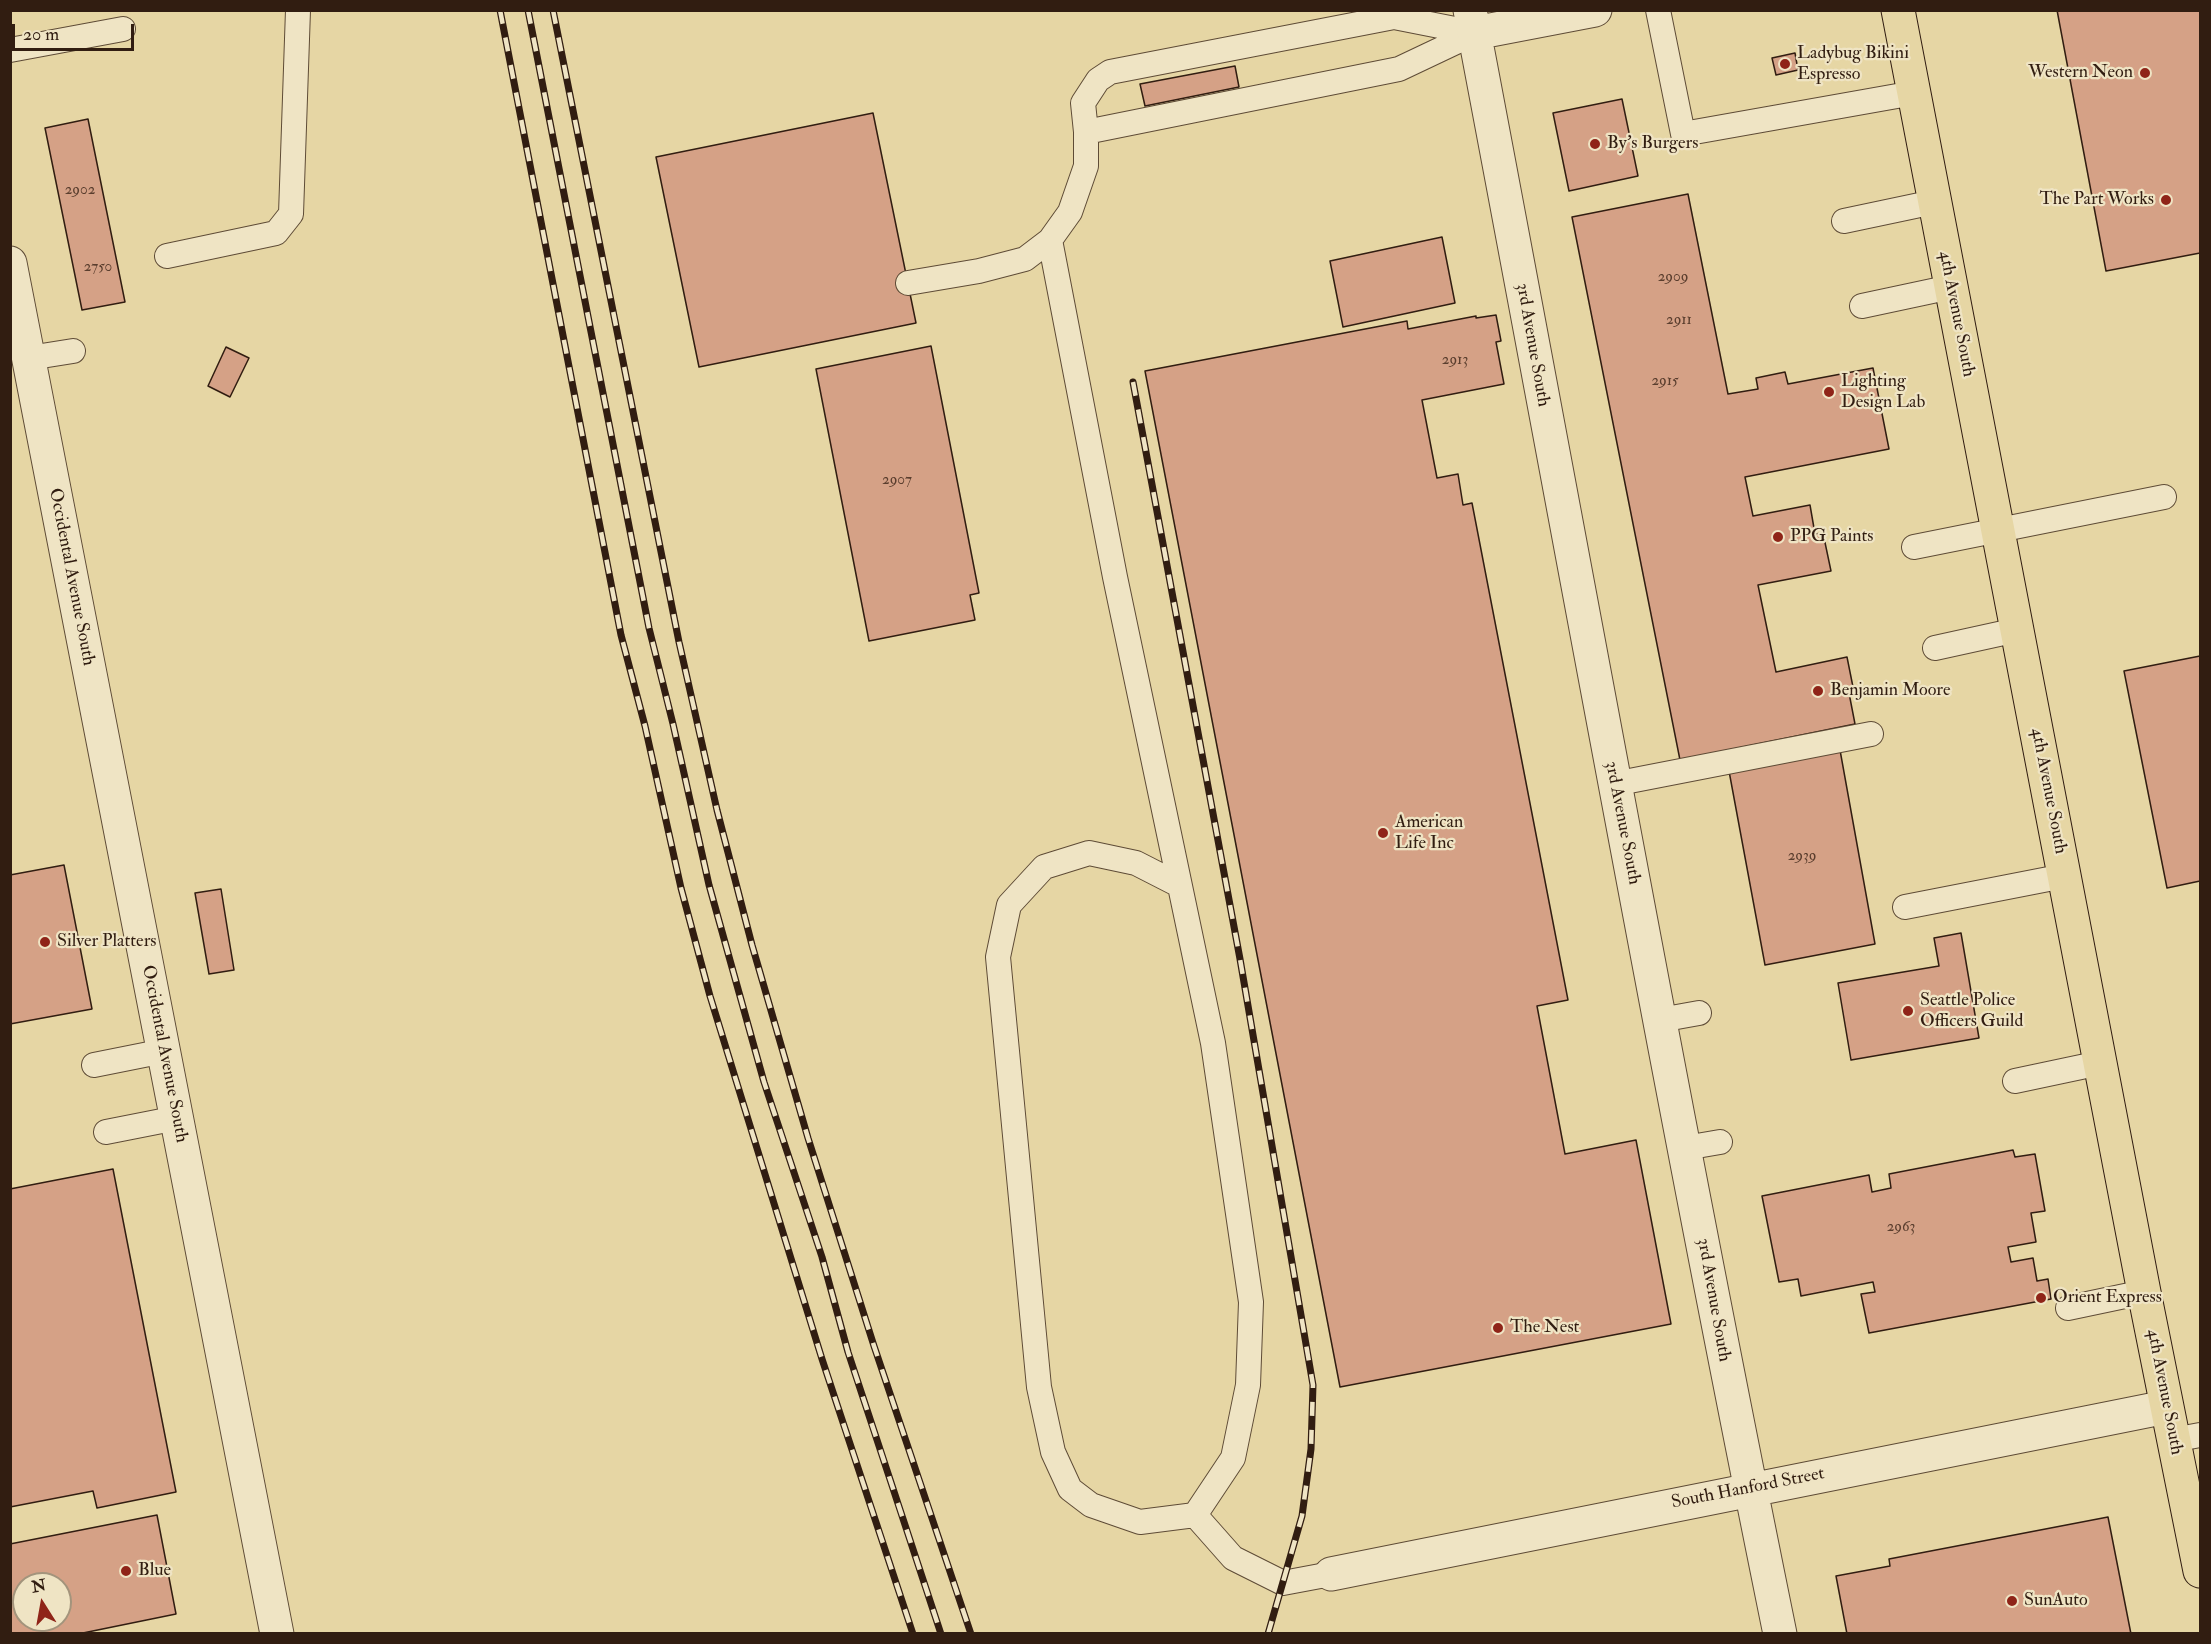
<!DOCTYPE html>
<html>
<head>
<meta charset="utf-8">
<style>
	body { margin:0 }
	#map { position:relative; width:2211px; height:1644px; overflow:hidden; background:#e6d6a4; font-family:"IM FELL Double Pica",serif }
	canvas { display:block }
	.frame { position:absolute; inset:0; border:12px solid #311d11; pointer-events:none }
	.north { position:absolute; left:12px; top:1572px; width:60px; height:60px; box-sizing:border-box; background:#efe4c4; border:2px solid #a3947c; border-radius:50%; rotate:349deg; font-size:16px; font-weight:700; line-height:24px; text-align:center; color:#311d11 }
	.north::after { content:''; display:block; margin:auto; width:21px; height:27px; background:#8f2418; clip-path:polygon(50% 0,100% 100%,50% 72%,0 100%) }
	.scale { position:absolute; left:12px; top:24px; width:122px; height:27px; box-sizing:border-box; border:3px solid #311d11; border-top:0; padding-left:8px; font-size:18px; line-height:21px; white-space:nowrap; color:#311d11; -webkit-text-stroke:4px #efe4c4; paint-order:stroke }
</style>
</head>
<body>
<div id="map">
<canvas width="2211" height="1644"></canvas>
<div class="frame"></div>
<div class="north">N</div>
<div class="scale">20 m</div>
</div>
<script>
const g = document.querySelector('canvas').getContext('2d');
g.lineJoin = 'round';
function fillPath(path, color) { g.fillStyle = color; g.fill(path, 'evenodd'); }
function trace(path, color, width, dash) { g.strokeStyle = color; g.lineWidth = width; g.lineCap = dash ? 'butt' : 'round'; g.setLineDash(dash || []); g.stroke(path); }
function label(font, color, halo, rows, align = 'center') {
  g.font = font + ' "IM FELL Double Pica",serif'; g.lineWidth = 4.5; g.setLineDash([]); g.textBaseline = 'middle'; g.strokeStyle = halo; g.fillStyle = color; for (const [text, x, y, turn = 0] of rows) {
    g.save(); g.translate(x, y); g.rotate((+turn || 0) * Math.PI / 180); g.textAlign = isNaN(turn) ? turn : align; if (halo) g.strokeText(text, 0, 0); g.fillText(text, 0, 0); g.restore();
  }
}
const building = new Path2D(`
	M2057,10H2200V253L2106,271Z
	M1795,53L1798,70L1776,75L1772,58Z
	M1235,66L1239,87L1145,106L1140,84Z
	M1622,99L1638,176L1569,191L1553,113Z
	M873,113L916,323L699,367L656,157Z
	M88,119L125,302L82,310L45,128Z
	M1688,194L1728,394L1758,389L1756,378L1785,372L1788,384L1873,368L1889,449L1745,477L1753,516L1810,505L1815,534L1823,533L1831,571L1758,585L1776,672L1847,657L1854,692L1849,693L1855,724L1680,760L1572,217Z
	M1442,237L1455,303L1343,327L1330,261Z
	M1496,315L1501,341L1496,342L1504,384L1422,400L1437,478L1458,474L1463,505L1472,503L1568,1000L1537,1006L1565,1154L1636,1140L1671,1324L1340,1387L1145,371L1407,321L1408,329L1476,316V318Z
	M931,346L979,593L970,595L975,620L869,641L816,369Z
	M226,347L249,358L230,397L208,386Z
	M2200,656V881L2167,888L2124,671Z
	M1840,750L1875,944L1765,965L1729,771Z
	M64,865L92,1009L10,1024V875Z
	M221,889L234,970L209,974L195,893Z
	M1961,933L1979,1038L1851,1060L1838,983L1939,966L1934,938Z
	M2013,1150L2015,1157L2035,1154L2045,1211L2031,1213L2036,1242L2008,1247L2011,1262L2033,1258L2037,1281L2048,1279L2051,1299L1869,1333L1861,1294L1875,1292L1873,1282L1801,1296L1798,1279L1779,1282L1762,1196L1869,1175L1872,1192L1891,1188L1889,1174Z
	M113,1169L176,1492L97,1508L93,1491L10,1507V1189Z
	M157,1515L176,1614L78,1634H10V1544ZM24,1584H60V1620H24Z
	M2108,1517L2131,1634H1847L1836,1576L1890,1566L1889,1559Z`);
fillPath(building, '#d5a186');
trace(building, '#311d11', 1.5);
const lane = new Path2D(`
	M1658,10L1683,134L1914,93
	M10,50L123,29
	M1086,132L1399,69L1475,33
	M1844,221L1934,202
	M1050,240L1115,577L1213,1043L1251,1302L1248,1385L1233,1458L1195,1515L1233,1558L1283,1583L1331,1574
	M167,256L276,233L291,214L298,10
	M908,283L979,271L1025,259L1050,240L1070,212L1086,166V132L1083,103L1098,80L1110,72L1394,17L1475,33
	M1862,306L1951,287
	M29,358L73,351
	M1914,547L2164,497
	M1935,648L2017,630
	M1614,784L1871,734
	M1179,885L1136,863L1089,853L1044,867L1009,905L998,957L1039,1387L1053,1452L1070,1489L1091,1505L1140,1522L1195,1515
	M1905,907L2064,876
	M1660,1020L1699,1013
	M94,1065L164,1051
	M2015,1081L2100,1063
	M106,1132L177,1118
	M1685,1148L1720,1142
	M2068,1308L2144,1292
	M2173,1440L2200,1435`);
const street = new Path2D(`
	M1470,10C1573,552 1670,1094 1780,1634
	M1475,33L1595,10
	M10,263L277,1634
	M1331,1574L2166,1407`);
const primary = new Path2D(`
	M1898,10L2144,1292L2200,1571`);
trace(lane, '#5e4b36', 26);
trace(street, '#5e4b36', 35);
trace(primary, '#311d11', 35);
trace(lane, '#efe4c4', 24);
trace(street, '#efe4c4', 33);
trace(primary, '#e6d6a4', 33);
const rail = new Path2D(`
	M500,10L621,635L645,726L681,888L710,996L822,1359L913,1634
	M528,10L649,628L673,724L709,885L764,1082L822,1257L848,1352L941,1634
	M553,10L679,642L717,810L752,945L808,1138L874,1346L971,1634
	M1133,382L1240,959L1313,1385L1311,1449L1302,1516L1268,1634`);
trace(rail, '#311d11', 7);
trace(rail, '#efe4c4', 4.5, [14]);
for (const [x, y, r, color] of [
	[1785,64,6,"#8f2418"],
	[2145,73,6,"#8f2418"],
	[1595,144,6,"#8f2418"],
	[2166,200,6,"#8f2418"],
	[1829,392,6,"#8f2418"],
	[1778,537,6,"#8f2418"],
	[1818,691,6,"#8f2418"],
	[1383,833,6,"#8f2418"],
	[45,942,6,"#8f2418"],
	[1908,1011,6,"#8f2418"],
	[2041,1298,6,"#8f2418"],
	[1498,1328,6,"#8f2418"],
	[126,1571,6,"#8f2418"],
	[2012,1601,6,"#8f2418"]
]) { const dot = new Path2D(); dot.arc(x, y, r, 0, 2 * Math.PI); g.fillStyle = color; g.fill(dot); trace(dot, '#efe4c4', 2); }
label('15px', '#5a3e2e', null, [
	["2902",80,191],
	["2750",98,268],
	["2909",1673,278],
	["2911",1679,321],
	["2913",1455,361],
	["2915",1665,382],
	["2907",897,481],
	["2939",1802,857],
	["2963",1901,1228]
]);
label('18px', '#311d11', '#efe4c4', [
	["Ladybug Bikini",1797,54],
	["Espresso",1797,75],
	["Western Neon",2133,73,"right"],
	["By's Burgers",1607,144],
	["The Part Works",2154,200,"right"],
	["Lighting",1841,382],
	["Design Lab",1841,403],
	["PPG Paints",1790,537],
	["Benjamin Moore",1830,691],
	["American",1395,823],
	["Life Inc",1395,844],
	["Silver Platters",57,942],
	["Seattle Police",1920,1001],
	["Officers Guild",1920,1022],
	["Orient Express",2053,1298],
	["The Nest",1510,1328],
	["Blue",138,1571],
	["SunAuto",2024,1601]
], 'left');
label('18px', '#311d11', '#efe4c4', [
	["4th Avenue South",1956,314,79],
	["3rd Avenue South",1532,345,80],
	["Occidental Avenue South",71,577,79],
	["4th Avenue South",2048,791,79],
	["3rd Avenue South",1622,823,79],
	["Occidental Avenue South",164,1054,79],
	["3rd Avenue South",1713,1300,80],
	["4th Avenue South",2164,1392,79],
	["South Hanford Street",1748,1489,-11]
]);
</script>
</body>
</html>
